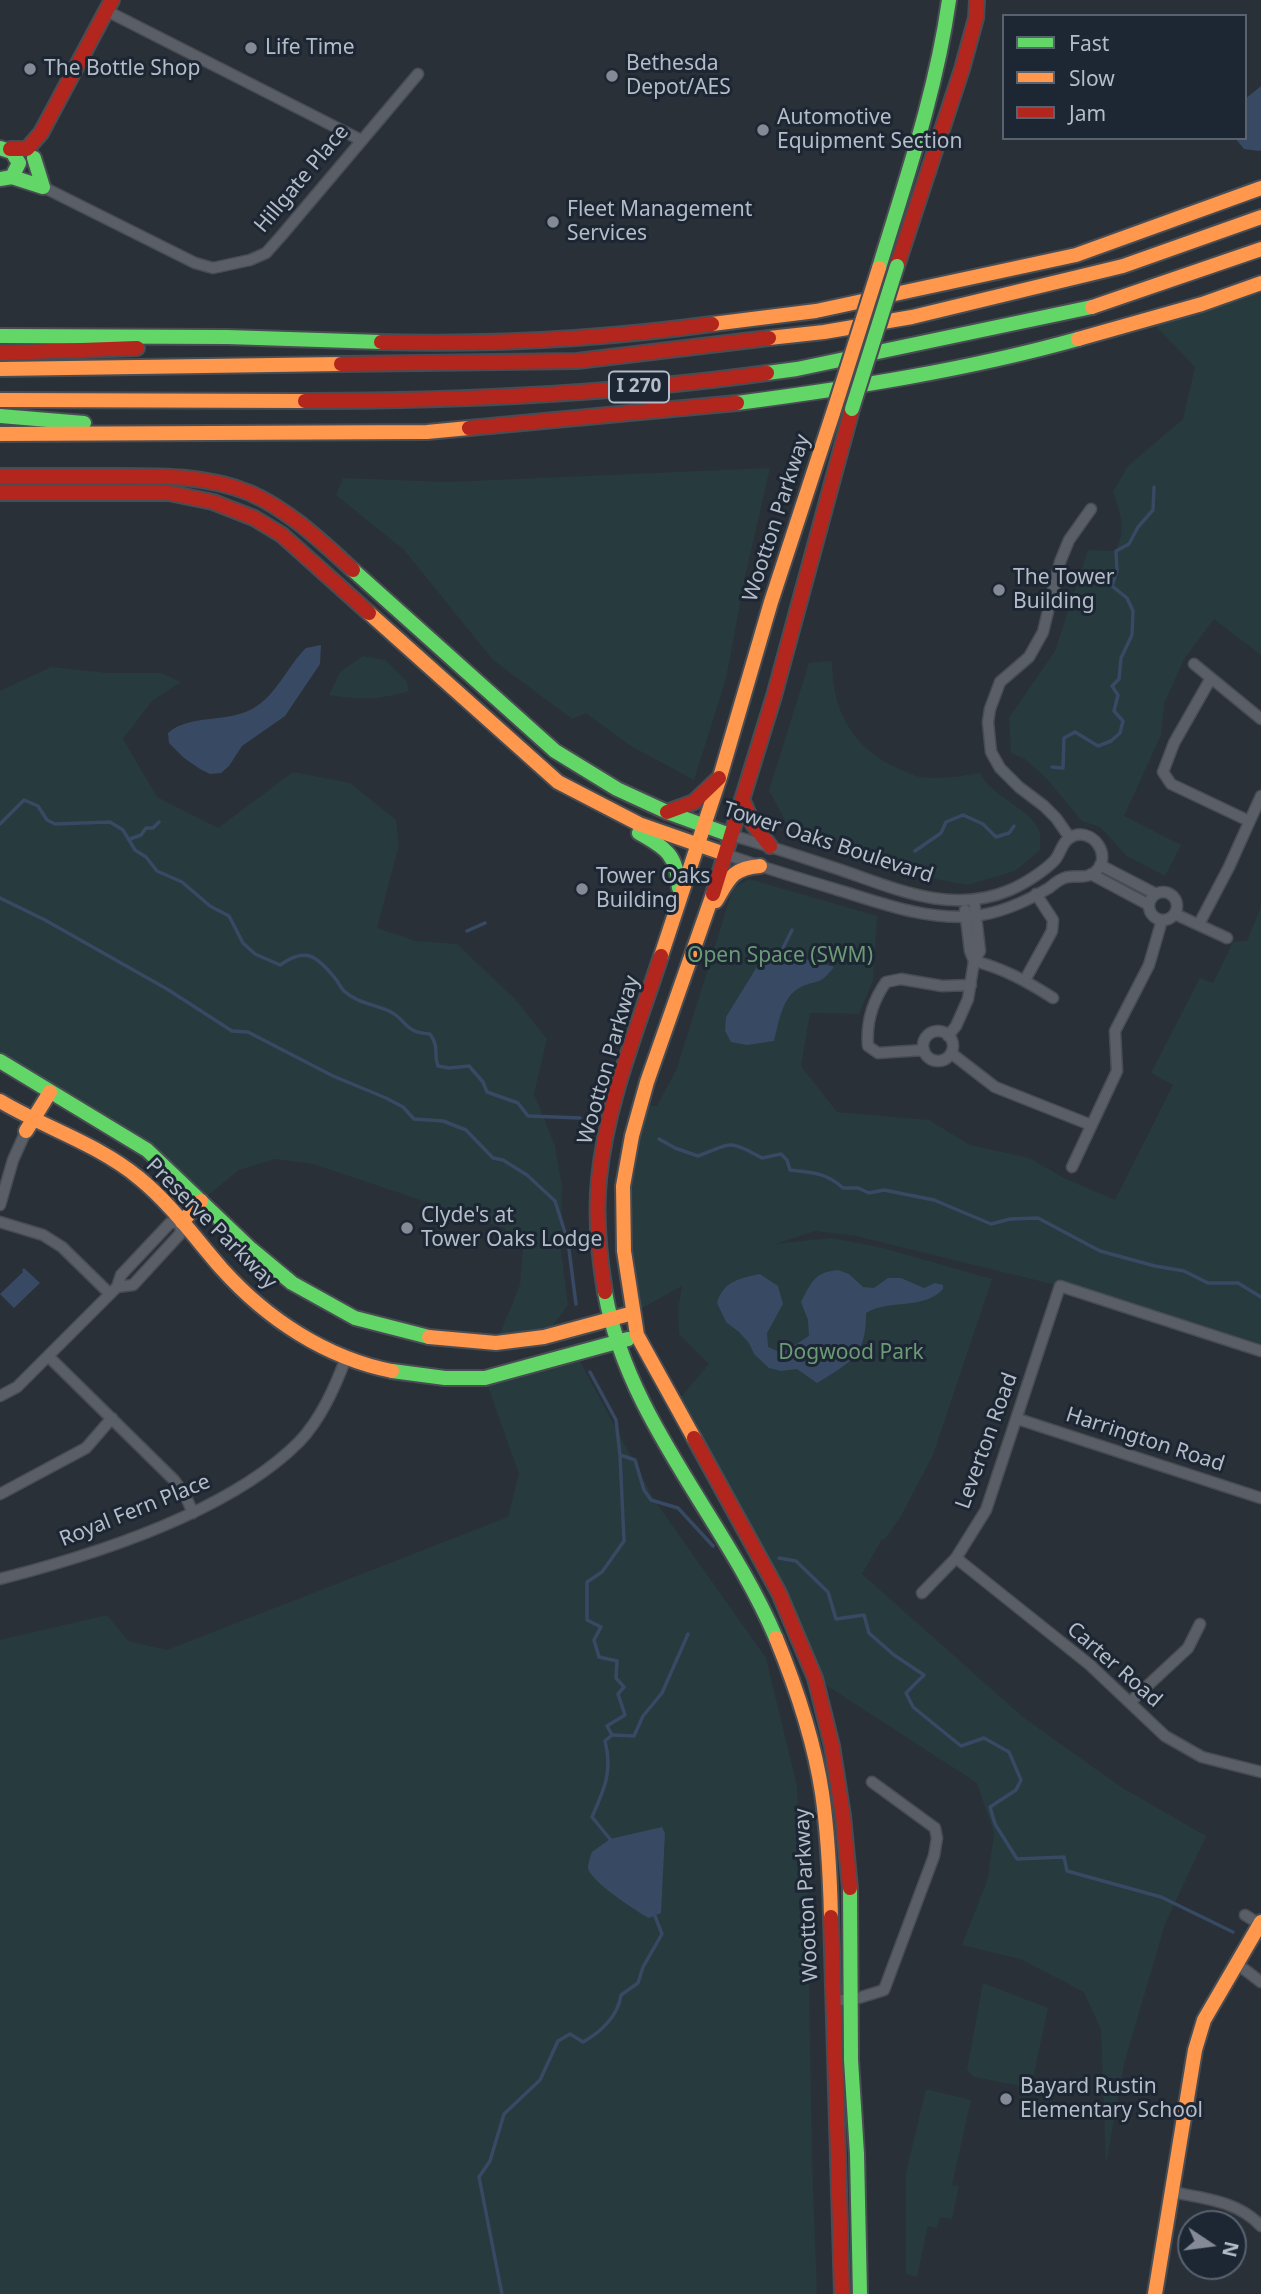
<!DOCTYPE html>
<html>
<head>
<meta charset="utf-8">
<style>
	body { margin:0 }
	#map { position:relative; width:1261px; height:2294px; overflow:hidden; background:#2a3038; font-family:"Noto Sans",sans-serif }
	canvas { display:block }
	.legend { position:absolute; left:1002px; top:14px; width:245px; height:126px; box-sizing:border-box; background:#1d2633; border:2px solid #59626f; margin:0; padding:9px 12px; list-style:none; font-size:21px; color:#b4bcc9 }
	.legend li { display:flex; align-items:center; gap:14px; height:35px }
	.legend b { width:35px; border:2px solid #59626f }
	.north { position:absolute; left:1177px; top:2210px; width:70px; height:70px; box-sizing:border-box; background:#1d2633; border:2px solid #59626f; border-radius:50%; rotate:103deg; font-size:19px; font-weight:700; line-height:28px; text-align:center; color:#b4bcc9 }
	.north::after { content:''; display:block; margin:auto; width:24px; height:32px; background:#848b96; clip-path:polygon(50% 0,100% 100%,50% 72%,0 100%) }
</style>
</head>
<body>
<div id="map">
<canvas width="1261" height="2294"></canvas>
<ul class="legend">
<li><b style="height:9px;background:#63d668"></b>Fast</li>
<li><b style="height:9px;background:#ff974d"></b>Slow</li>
<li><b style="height:9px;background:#b3261e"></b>Jam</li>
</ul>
<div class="north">N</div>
</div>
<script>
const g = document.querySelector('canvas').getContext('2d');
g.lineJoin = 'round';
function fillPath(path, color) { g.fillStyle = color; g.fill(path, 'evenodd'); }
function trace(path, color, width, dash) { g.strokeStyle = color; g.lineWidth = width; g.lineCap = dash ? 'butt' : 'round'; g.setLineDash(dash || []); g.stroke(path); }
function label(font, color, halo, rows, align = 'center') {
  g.font = font + ' "Noto Sans",sans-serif'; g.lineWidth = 6; g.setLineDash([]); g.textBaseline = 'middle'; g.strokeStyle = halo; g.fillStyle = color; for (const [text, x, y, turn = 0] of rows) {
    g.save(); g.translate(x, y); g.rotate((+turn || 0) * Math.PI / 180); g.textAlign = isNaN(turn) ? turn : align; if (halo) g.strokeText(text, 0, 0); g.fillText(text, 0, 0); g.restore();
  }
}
fillPath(new Path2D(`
	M1261,283V655L1214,619L1184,659L1164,704L1161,735L1124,816L1181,845L1165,876L1127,856L1100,827L1082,821L1045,777L1025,759L1011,753L1009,718L1055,651L1088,550L1116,551C1126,529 1121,514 1113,492L1128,466L1183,419L1195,367L1149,319Z
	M770,468L745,577L726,679L694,780L629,745L586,713L572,719L493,660L404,550L336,495L343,478L448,482Z
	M363,656L385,660L407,682L409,691C382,700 357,700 329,695L340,672Z
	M832,661C832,708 851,747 895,767C903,770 911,775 920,777C940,780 960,776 980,773C991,797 1033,809 1040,833C1041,838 1040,845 1040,850L1015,871L967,885L904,873L870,852L787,824L769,790L809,663Z
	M51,667L108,673H161L181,682L152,701L123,739L157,797L218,828L293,772L350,783L396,820L399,845L377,928L416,941L457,944L515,999L547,1039L534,1094L555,1146L562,1187L561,1251L568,1305L544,1337L496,1343L520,1285L523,1249L504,1228L313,1164L275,1159L239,1170L201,1201L176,1177L0,1061V691Z
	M749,879L877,916L873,981L859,1014L810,1013L801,1066L837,1112L929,1120L970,1145L1029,1158L1066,1179L1115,1200L1173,1085L1151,1073L1200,978L1213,983L1233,942L1247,941L1261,907V1351L1060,1286L856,1236L815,1231L775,1244L831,1238L883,1248L992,1279L933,1455L900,1518L884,1540L882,1539L862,1574L1024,1718L1121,1787L1206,1836L1165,1924L1124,2064L1106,2164L1101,2030L1084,1992L1020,1959L962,1945L988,1878L994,1833L977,1783L815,1678L674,1405L709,1364L679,1334L678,1309L682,1286L633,1313L623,1186L640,1105L657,1106L677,1068L733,888Z
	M576,1354L655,1501L766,1658L797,1786L799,1831L807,1861L812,2159L817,2294H0V1640L107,1615L128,1641L167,1650L508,1517L519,1474L485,1378Z
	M983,1983L1048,2008L1031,2088L974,2077L967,2070Z
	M926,2089L971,2100L952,2185L959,2186L952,2219L940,2217L937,2228L928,2226L917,2277L906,2274V2173Z`), '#273a3e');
fillPath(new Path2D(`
	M1261,86V150L1259,151L1244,149L1235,138H1245V99Z
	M321,645L320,664L285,716L242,746L229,766L221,773L210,774L200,769L184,758L169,743L168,733C189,714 227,723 252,709C277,695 286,668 306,648Z
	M776,951L834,967C818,987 820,978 801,987C782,996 779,1022 774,1041L747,1045L731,1042L725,1031L726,1017L758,965Z
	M24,1268L40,1283L14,1308L0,1294L23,1272L22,1270Z
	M838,1270L849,1274L863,1287L874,1288L888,1278H901L924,1288L935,1283L943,1285V1289C925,1310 888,1299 866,1313C867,1355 850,1363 817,1383L797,1369L781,1371L769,1368L754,1354L749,1343L739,1332L726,1322L717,1303C723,1281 741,1278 760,1274L778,1286L783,1304L767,1333L768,1347L782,1353L809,1336L808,1320L801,1302C811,1283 814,1272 838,1270Z
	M662,1827L665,1833L661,1913L649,1918C636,1911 590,1881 588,1868C588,1864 590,1857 592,1852L610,1839Z`), '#384963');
trace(new Path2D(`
	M1052,767L1063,768L1064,738L1075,732L1098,746L1111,741L1120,733L1123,721L1114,711L1118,695L1112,686L1119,679L1121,658L1132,635L1133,611L1127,598L1112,586L1117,571L1116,551L1129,544L1138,527L1153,510L1154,487
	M0,824L24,800L38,806L47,820L55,824L110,822L123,830L135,850L146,857L157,871L182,882L210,906L229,916L243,943L255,954L280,965C305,947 316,955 334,977C338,981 340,987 344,991C357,1003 374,1004 389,1011C408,1020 402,1032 430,1034C440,1048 433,1053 438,1066L449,1068L469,1066L483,1082L487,1092L518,1103L528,1116L580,1118
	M130,839L141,835L146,828H153L159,822
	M915,851L941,833L946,822L963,815L983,824L996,837L1009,833L1014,826
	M0,898L45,920L167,989L232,1031L248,1032L333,1076L386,1098L403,1107L414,1119L443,1121L466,1130L493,1158L503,1160L527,1175L555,1201L568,1242L576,1304
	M467,931L485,923
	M783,954L782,950L792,930
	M659,1139L675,1148L698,1156C733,1143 728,1139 762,1158L781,1154L787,1160L790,1170C811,1172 827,1173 843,1188H858L869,1193L884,1190L934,1200L991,1224L1010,1219L1038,1218L1100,1251L1155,1266L1184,1271L1208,1283H1238L1261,1297
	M590,1372L616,1420L620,1455L635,1460L644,1490L651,1500L678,1508L713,1546
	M779,1558L796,1561L828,1592L836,1619L864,1615L869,1633L894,1655L924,1675L906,1693L913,1707L961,1746L984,1738L1009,1752L1021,1780L1016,1790L990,1807L995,1824L1017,1859L1064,1857L1067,1871L1161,1897L1233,1932
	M612,1735L607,1726L625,1715L618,1694L624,1687L616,1678L617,1661L599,1657L594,1640L601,1627L587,1620V1582L602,1572L624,1541L620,1455
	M613,1735L634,1736L643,1716L662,1693L688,1634
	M610,1839L592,1817C604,1790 613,1771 605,1741L612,1735
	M502,2294L479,2177L490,2161L504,2114L540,2080L558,2041L570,2034L583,2042C601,2032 618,2016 621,1995L638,1983L643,1967L662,1934L655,1916`), '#384963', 3.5);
const street = new Path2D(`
	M107,11L361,140
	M43,187L195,263L213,268L250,260L266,253L282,235L418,74
	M1194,664L1261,719
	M1211,678L1174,743L1163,772L1171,784L1249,821
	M1070,838L1056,818L1044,806L1019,787L1000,768L991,752L988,722L990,709L1000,682L1029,657L1043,632L1060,562L1069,540L1091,509
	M725,854C761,867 798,878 835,889C881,903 927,921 975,916C1000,913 1027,901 1049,888C1053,885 1057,881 1062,879C1072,873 1082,880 1092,874C1117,859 1091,822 1068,839C1061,845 1060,855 1054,861C1043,872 1024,884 1010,890C952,915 896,889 841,870C804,858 768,845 730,835
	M1100,865L1156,894
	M1091,874L1149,905
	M1149 906a14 14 0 1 1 28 0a14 14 0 1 1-28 0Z
	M965,910L970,951L974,961
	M1175,914L1227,938
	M1199,924L1229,867L1261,796
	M974,961C1003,968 1028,982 1053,998
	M1025,980L1052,931L1053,920L1036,894
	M923 1046a15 15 0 1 1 30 0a15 15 0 1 1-30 0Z
	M948,1036L956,1026L968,999L974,961L980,951L974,900
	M924,1050L878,1053L868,1046C866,1022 872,1002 886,982L901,979L942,986L971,985
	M951,1053L995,1087L1091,1125
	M1072,1167L1117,1071L1115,1031L1149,965L1162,920
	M0,1205L13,1160L26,1131
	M0,1222L43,1235L62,1247L110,1294
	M48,1356L174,1480L186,1497L193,1513
	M0,1396L17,1387L117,1287L121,1275L170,1223L182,1222L180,1234L133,1285L117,1287
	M1018,1419L1261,1498
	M0,1494L86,1448L112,1418
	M956,1558L1090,1665L1165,1736L1202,1757L1261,1772
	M0,1579C94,1555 229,1512 299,1442C321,1419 335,1387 346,1358
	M922,1593L956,1558L986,1510L1060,1286L1261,1351
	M1130,1702L1188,1648L1200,1624
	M1245,1915L1261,1925
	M1236,1963L1261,1982
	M834,2000H852L884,1990L934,1856L937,1838L935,1828L872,1782
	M1172,2192C1203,2198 1238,2201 1261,2226`);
const fast = new Path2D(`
	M0,148L12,152L19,163L12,177L0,179
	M12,177L43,187L34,158
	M879,268C906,179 936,92 949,0
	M0,336L227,337L381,342
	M767,373L797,369L1092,307
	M737,403C851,388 967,370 1078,339
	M0,416L84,423
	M353,570L555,751L617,789L667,812L730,835
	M639,833C666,848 677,855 679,888
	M0,1061L147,1150L251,1249L292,1283L355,1318L429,1337
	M605,1292C627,1420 726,1520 776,1638
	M392,1371L445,1378H485L628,1339
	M850,1888L851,2060L857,2154L860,2294`);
const slow = new Path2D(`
	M1092,307L1261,249
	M712,324L816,311L1076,255L1261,188
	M769,338L824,332L912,317L1123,266L1261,217
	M1078,339L1202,304L1261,283
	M0,369L341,364
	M0,400L305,401
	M0,434L427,432L469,428
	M369,613L558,782L639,824L725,854
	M716,901C729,879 732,868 760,866
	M661,956L720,777L771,602L833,413
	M0,1101C45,1128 98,1144 139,1178C171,1204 195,1238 222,1269C267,1319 326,1358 392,1371
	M26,1131L50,1092
	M182,1222L201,1201
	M429,1337L496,1343L544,1337L633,1313
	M694,1438L637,1335L624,1251L623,1186L632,1136L647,1082L713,894
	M776,1638C796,1687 814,1740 822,1793C828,1834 830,1876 831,1917
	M1155,2294L1195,2050L1204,2020L1261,1922`);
const jam = new Path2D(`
	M10,149H27L41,133L112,0
	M897,266L962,69L976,18L977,0
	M381,342C492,345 602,339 712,324
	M0,353L137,348
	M341,364L577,361L769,338
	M305,401C459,401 615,394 767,373
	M469,428L737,403
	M0,476C38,476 75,476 113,476C160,476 206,475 250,493C289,510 322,542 353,570
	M0,493H169L213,502L254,518L282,535L369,613
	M742,799L753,824L770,846
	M667,812L694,802L719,778
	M713,894L774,696L852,409
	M605,1292C599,1255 595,1217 599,1179C606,1104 638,1027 661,956
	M694,1438L779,1593L815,1678L832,1746L843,1816L850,1888
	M831,1917L842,2294`);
trace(street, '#484c53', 13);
trace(fast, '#484c53', 18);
trace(slow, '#484c53', 18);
trace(jam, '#484c53', 18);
trace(street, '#5a5e66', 10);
trace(fast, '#63d668', 14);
trace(slow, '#ff974d', 14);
trace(jam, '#b3261e', 14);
const fastBridge = new Path2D(`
	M852,409L897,266`);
const slowBridge = new Path2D(`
	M833,413L879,268`);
trace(fastBridge, '#484c53', 18, []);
trace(slowBridge, '#484c53', 18, []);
trace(fastBridge, '#63d668', 14);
trace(slowBridge, '#ff974d', 14);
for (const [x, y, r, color] of [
	[251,48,7,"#848b96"],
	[30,69,7,"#848b96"],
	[612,76,7,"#848b96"],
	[763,130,7,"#848b96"],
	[553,222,7,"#848b96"],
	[999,590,7,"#848b96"],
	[582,889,7,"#848b96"],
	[407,1228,7,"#848b96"],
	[1006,2099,7,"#848b96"]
]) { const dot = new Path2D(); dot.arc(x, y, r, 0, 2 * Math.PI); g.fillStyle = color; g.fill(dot); trace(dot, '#1d2633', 2.5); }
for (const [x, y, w] of [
	[639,387,60]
]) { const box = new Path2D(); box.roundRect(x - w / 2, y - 15.5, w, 31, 5); g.fillStyle = '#1d2633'; g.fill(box); trace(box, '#b4bcc9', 2); }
label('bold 19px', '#b4bcc9', null, [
	["I 270",639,387]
]);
label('21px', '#b4bcc9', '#1d2633', [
	["Life Time",265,48],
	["Bethesda",626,64],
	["Depot/AES",626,88],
	["The Bottle Shop",44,69],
	["Automotive",777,118],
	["Equipment Section",777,142],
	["Fleet Management",567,210],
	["Services",567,234],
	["The Tower",1013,578],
	["Building",1013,602],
	["Tower Oaks",596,877],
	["Building",596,901],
	["Clyde's at",421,1216],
	["Tower Oaks Lodge",421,1240],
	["Bayard Rustin",1020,2087],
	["Elementary School",1020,2111]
], 'left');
label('21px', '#b4bcc9', '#1d2633', [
	["Hillgate Place",302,179,-50],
	["Wootton Parkway",777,518,-72],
	["Tower Oaks Boulevard",828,843,18],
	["Wootton Parkway",609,1060,-74],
	["Preserve Parkway",211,1224,45],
	["Harrington Road",1145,1440,18],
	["Leverton Road",987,1441,-70],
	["Royal Fern Place",135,1511,-22],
	["Carter Road",1114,1665,41],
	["Wootton Parkway",807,1895,-93]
]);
label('21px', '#6b9a76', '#1d2633', [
	["Open Space (SWM)",780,956],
	["Dogwood Park",851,1353]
]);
</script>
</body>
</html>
